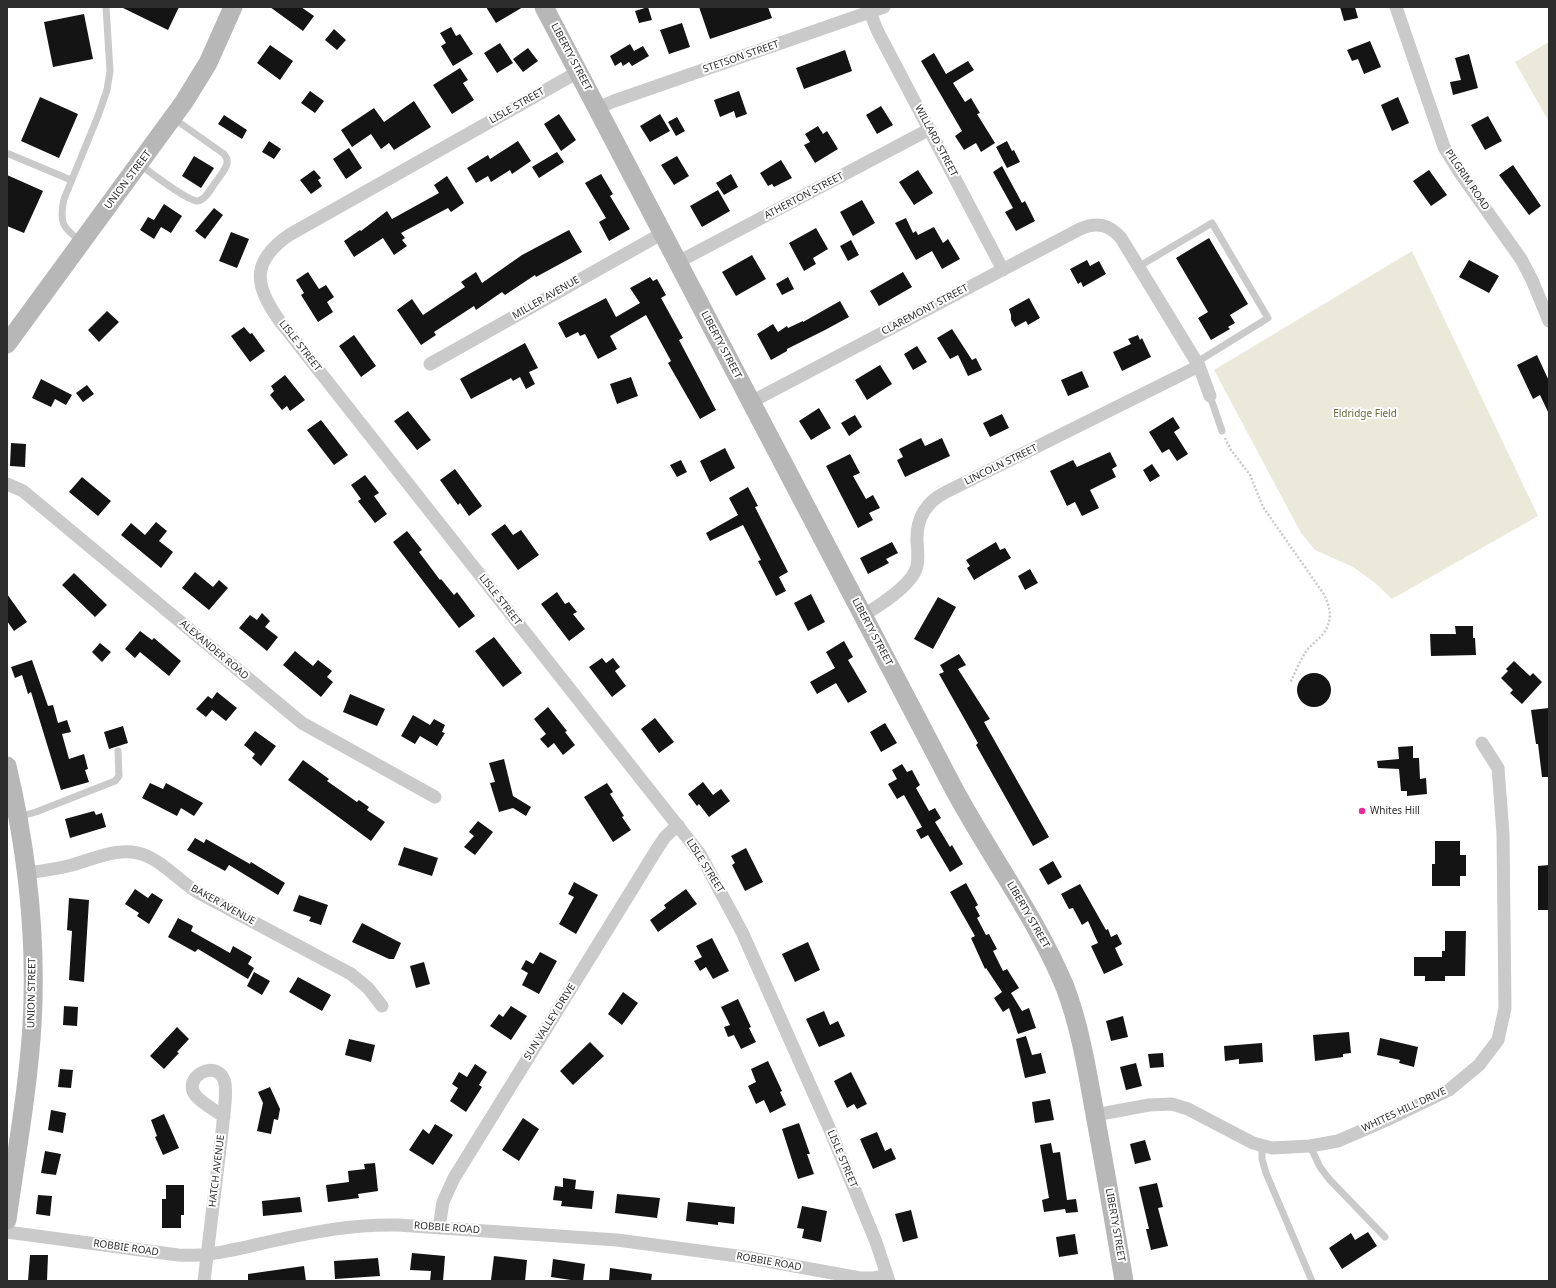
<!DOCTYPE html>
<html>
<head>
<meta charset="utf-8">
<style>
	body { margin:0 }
	#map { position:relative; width:1556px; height:1288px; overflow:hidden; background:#fff; font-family:"Noto Sans",sans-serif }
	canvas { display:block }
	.frame { position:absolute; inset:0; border:8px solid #2d2d2d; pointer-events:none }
</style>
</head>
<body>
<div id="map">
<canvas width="1556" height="1288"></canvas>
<div class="frame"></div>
</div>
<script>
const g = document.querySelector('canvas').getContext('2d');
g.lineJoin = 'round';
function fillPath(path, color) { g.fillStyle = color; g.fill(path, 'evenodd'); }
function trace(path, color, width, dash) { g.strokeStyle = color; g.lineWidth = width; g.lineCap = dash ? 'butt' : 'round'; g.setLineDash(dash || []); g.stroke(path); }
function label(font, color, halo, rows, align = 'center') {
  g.font = font + ' "Noto Sans",sans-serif'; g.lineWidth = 4; g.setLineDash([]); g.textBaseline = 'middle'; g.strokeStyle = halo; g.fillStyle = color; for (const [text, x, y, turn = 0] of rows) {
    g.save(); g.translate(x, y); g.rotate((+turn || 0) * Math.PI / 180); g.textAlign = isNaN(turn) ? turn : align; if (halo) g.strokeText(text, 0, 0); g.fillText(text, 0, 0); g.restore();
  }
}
fillPath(new Path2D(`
	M1549,42V122L1515,62Z
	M1412,251L1538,516L1392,599L1374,582L1353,567L1315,550L1301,533L1214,370Z`), '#ebeada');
fillPath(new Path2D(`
	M121,7H179L168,30Z
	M270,7H301L314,16L303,31Z
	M486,7H523L496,23Z
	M648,7L652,20L639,23L635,11Z
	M699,7H768L772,18L710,39Z
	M1340,7H1355L1358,18L1344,21Z
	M84,14L93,59L53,67L44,22Z
	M682,23L690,47L669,54L660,30Z
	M451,27L456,36L460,34L473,54L453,66L441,46L446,43L440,33Z
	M334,29L346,40L337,50L325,40Z
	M1370,41L1381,67L1364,74L1358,59L1352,61L1347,50Z
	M500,43L513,63L497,73L484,53Z
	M630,44L634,51L643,46L649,56L632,66L629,62L623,66L621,62L615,66L610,56Z
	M270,45L293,61L280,80L257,63Z
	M528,48L538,61L523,72L513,59Z
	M845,50L852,71L804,89L796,68Z
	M934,53L946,74L968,61L974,70L953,83L965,102L971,98L980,113L977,114L995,143L981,152L976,143L964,150L955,136L962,131L921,61Z
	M1469,54L1478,88L1453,95L1450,82L1461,80L1455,58Z
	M460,68L468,80L463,83L474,100L452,114L433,85Z
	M310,91L324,101L315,113L301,103Z
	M739,91L747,114L736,118L734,111L720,117L714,100Z
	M40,97L78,114L59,158L21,141Z
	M1398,97L1409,123L1392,131L1381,105Z
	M414,101L431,127L394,150L389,143L381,149L371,134L352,147L341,130L374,108L384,122Z
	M881,106L893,125L877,134L866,115Z
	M559,114L576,140L561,151L544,124Z
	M660,114L670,131L650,142L640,126Z
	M224,115L247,130L242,139L218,124Z
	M1488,116L1502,141L1485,150L1471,125Z
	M677,117L685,131L676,136L668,122Z
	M818,126L823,134L827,131L838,149L815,163L804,145L810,142L805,134Z
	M269,141L281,149L274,159L262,152Z
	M518,141L531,161L512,174L510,170L491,182L488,176L476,183L467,168L488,155L490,159Z
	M1007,141L1012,151L1014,150L1020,162L1007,168L996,147Z
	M349,148L362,168L346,179L333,159Z
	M557,152L564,162L539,178L532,167Z
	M194,156L214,168L201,188L182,176Z
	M677,156L689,176L674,185L661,165Z
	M781,160L792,178L774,187L772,184L768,186L760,173Z
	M1513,165L1541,206L1529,215L1499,175Z
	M1002,166L1022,203L1025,201L1035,221L1016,231L1005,212L1013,208L993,172Z
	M314,170L321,178L318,180L322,186L311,194L300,180Z
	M918,170L933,193L914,205L899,182Z
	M1429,170L1447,195L1431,206L1413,181Z
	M601,174L613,194L610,196L630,229L609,241L599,222L606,218L585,183Z
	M731,174L738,187L724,195L716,183Z
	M7,175L43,191L24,233L7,226Z
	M447,176L464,203L451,212L448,208L401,233L405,238L402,240L407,246L394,255L383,238L354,257L344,241L360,230L361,231L387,211L392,219L439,193L434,185Z
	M718,190L730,211L702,227L690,206Z
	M862,200L875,223L853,236L840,212Z
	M164,204L182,216L171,233L161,227L154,239L140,230L148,217L154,220Z
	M214,208L223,215L205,239L195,231Z
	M906,218L913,233L916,231L918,235L934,227L943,243L948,239L960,259L942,269L932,251L916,260L895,223Z
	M816,228L828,249L813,258L816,264L804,271L789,243Z
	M569,230L582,252L536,277L535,275L505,295L502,292L476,310L474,306L434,332L436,335L421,345L397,310L412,299L423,315L465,287L461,282L476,272L482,283L522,255Z
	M231,232L249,239L237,268L219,261Z
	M1209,238L1248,304L1230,315L1235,323L1228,327L1230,329L1211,340L1198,318L1208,312L1176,258Z
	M851,240L859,255L848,261L840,246Z
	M752,255L766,279L736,296L722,272Z
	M1087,260L1090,266L1099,261L1106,274L1083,287L1081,282L1078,284L1070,269Z
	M1469,260L1499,276L1489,293L1459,277Z
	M308,272L319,289L326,285L334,297L327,302L333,312L318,322L301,295L304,293L296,280Z
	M903,272L912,287L879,306L870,291Z
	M650,277L653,281L657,279L666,295L661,298L683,338L679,340L716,410L700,419L668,363L671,361L646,315L610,336L617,349L598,359L585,334L580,336L578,332L566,338L558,323L606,298L616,317L640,303L630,288Z
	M788,277L794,289L782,295L776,284Z
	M1029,298L1040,318L1028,325L1026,321L1015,327L1011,320V315L1009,309Z
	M840,301L849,317L825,330L787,349V351L771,360L757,334L773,324L778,332L787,326L788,328L803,321V322Z
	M107,311L119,322L99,342L88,330Z
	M244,327L250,334L252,333L265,351L250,362L231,336Z
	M952,329L972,360L976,358L982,370L968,376L958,355L950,359L937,338Z
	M354,335L376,366L361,377L339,346Z
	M1138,335L1140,340L1142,338L1151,357L1122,371L1113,352L1131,344L1128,339Z
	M525,343L538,368L529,372L535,384L526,389L520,377L513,381L511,378L471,399L460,379Z
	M917,346L927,362L913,370L904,354Z
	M1537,355L1549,381V414L1540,395L1533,399L1517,365Z
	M880,365L892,384L867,400L855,380Z
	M1082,371L1089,387L1068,396L1061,380Z
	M285,375L305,400L290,411L287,406L282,410L270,395L274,391L271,386Z
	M631,377L638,396L617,404L610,384Z
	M41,379L72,395L66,405L55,399L51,407L32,398Z
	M87,385L94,394L83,402L76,393Z
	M819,408L831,428L811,440L799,421Z
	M408,411L431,440L417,450L394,421Z
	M1002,414L1009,428L990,437L983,423Z
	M855,415L862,427L849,436L841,423Z
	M1173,417L1180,428L1174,432L1188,454L1177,461L1169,449L1162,453L1149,432Z
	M321,420L348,455L334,465L307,430Z
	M921,438L925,446L942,438L950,456L905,477L897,460L903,457L899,449Z
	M11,443L26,444L25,467L10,466Z
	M725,448L735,468L710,482L700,461Z
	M1110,452L1117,466L1112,469L1116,477L1090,490L1099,508L1082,516L1075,502L1067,506L1050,471L1073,460L1077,467Z
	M850,454L860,473L853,476L866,499L873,495L880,508L869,513L873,520L858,528L826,466Z
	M681,460L687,472L677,477L670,465Z
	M1152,464L1160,476L1150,482L1143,470Z
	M455,469L482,506L469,516L460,503L458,505L440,480Z
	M365,475L379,493L374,496L387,514L375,523L358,501L361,499L351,485Z
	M82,477L111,501L98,516L69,492Z
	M748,487L758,506L755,507L788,572L779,577L786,591L776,596L758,561L761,560L743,525L710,541L706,533L738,515L729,498Z
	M156,522L167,531L159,541L173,552L161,568L121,535L131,523L145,535Z
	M505,524L513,535L521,530L539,555L518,570L491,534Z
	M407,531L422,550L419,552L440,580L441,579L454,595L457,592L475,616L459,628L393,542Z
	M892,542L898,553L886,559L889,563L868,574L860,558Z
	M996,542L1000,550L1005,548L1011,558L974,580L967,568L970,566L966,560Z
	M1030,569L1038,583L1025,590L1018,576Z
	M195,572L213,587L219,580L228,588L209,610L182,588Z
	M74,573L107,605L95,617L62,585Z
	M557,592L565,604L569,602L577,612L573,614L585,629L569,641L541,604Z
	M7,594L27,622L14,631L7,621Z
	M811,594L825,622L808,631L794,603Z
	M938,597L956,607L933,649L914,639Z
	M262,613L270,621L265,627L278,637L267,651L239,628L250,615L257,620Z
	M1455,626H1473V638H1475L1476,655L1431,656L1430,634H1456Z
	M140,631L152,640L154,638L181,661L169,676L140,652L135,658L125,649Z
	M494,637L522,673L503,687L475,651Z
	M844,641L853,657L848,660L867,692L848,703L836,683L817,694L810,682L835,668L826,652Z
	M100,643L111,652L102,662L92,652Z
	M295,651L313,666L318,660L332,671L327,677L333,682L321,697L283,665Z
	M959,654L966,665L958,669L990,719L984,722L1049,837L1033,846L976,745L978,743L939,674L944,672L940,665Z
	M602,658L606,663L613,658L620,667L615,671L626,686L612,697L589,667Z
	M32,660L48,706L53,705L58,723L67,720L71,732L62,734L69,759L84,754L88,769L85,770L89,782L61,790L31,692L28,694L22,675L15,678L11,667Z
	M1514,661L1530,676L1533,673L1542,682L1522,704L1510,693L1513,690L1501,678L1508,671L1506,669Z
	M1297 690a17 17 0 1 1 34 0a17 17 0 1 1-34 0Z
	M217,692L237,708L226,721L212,710L206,717L196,709L208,696L212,699Z
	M350,694L385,709L377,726L343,712Z
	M548,707L567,731L565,732L575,745L563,755L554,743L548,748L540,739L546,734L534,719Z
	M1549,708V777H1542L1538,744H1536L1531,710Z
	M413,715L430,725L434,719L445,725L442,732L445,733L437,746L420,736L415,744L401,736Z
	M655,718L674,742L659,753L641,729Z
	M885,723L897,743L881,752L870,732Z
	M123,726L128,743L109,749L104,732Z
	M255,731L276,746L261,766L252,758L255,754L244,745Z
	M1413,746V758H1419L1420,779L1426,778L1427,794L1407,796V791H1401L1399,769L1378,768L1377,761L1399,759L1398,747Z
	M504,759L513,796L531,807L526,816L513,808L499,812L490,783L495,782L489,763Z
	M303,760L329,779L327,781L357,802L359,800L369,807L367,810L385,822L371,841L288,780Z
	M902,764L907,772L912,770L920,785L916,788L929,811L935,808L941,818L935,822L950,847L952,845L963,864L950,872L928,835L921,839L916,830L922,827L904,795L897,799L888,784L897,779L892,770Z
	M703,782L713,795L721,789L730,801L709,817L699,804L697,806L688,794Z
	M150,783L163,789L166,783L203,803L194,816L181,808L177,816L142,798Z
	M607,783L613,792L610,794L624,816L622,817L631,830L613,842L584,797Z
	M94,811L96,815L102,813L106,827L70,838L65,819Z
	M478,821L493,832L475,855L464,847L474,836L469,832Z
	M195,838L204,843L206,839L250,864L251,862L285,883L278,895L229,865L225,871L187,850Z
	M1435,841H1460V855H1466V876H1460V886H1432V864H1435Z
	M404,847L438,858L432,876L398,865Z
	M746,848L763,882L745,891L732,865L735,863L731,856Z
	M1053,861L1062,877L1048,885L1039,869Z
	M1549,865V910H1538V866Z
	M574,882L598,895L576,934L559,924L574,897L568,894Z
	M966,883L978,905L975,907L980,916L977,918L986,935L989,934L997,949L993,951L1003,971L1007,969L1019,988L1011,993L1022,1011L1029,1008L1036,1028L1018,1034L1009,1008L1003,1012L994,998L1002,992L986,968L985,969L971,938L975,936L950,892Z
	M1080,884L1106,930L1108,929L1111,937L1117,934L1122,944L1115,948L1123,965L1104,974L1091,946L1098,943L1088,921L1082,925L1073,908L1069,909L1061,894Z
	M135,889L148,898L152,893L163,900L149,924L137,916L139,913L125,904Z
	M686,889L697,904L658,932L650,920L666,908L664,905Z
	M299,895L328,905L321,925L309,921L311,917L293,911Z
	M69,898L89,900L84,982L69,980L72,931L67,930Z
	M178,918L193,926L191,931L230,953L233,946L252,957L248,964L254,968L248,979L198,949L195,952L168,937Z
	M362,923L401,943L394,959H389L352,942Z
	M1445,931H1466L1465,976H1445V981H1425V976H1414V957H1442V951H1445Z
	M712,938L729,971L713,979L706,967L700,971L694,961L702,957L696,946Z
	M808,942L820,970L795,982L782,954Z
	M540,952L557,961L539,994L522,985L528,973L521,969L526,960L533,964Z
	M424,962L430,984L416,988L410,966Z
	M254,972L270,981L262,995L247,986Z
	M298,977L331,995L322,1011L289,992Z
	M623,992L638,1003L622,1025L608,1014Z
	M738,999L751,1027L749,1028L756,1042L741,1049L734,1035L728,1037L724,1027L730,1025L721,1007Z
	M64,1006L78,1007L77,1026L63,1025Z
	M511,1006L527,1016L511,1040L490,1026L499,1014L503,1017Z
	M824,1011L830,1025L838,1021L845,1036L819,1047L806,1019Z
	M1123,1016L1128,1037L1111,1041L1106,1021Z
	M177,1027L189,1039L177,1052L179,1053L164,1069L150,1056Z
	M1349,1032L1351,1053L1343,1054V1057L1315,1061L1313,1035Z
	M1026,1036L1032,1055L1041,1053L1046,1073L1025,1078L1016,1039Z
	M1380,1038L1418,1047L1414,1067L1399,1063L1400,1060L1377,1055Z
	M349,1039L375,1045L371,1062L345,1055Z
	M590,1042L604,1056L573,1085L560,1071Z
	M1262,1043L1263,1062L1239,1064V1059L1225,1061L1224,1046Z
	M1163,1053L1164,1067L1150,1068L1148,1054Z
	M768,1061L782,1091L780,1092L786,1105L770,1113L764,1100L756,1104L748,1086L756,1082L751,1069Z
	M1136,1063L1142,1086L1126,1090L1120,1067Z
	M475,1064L487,1072L479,1085L482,1087L466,1112L450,1101L458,1088L452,1084L459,1072L467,1077Z
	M60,1069L73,1070L71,1088L58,1087Z
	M851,1072L867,1104L857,1109L854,1104L847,1108L834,1081Z
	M270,1087L280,1109L278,1120L274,1119L271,1134L257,1131L263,1103L258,1092Z
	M1050,1099L1054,1120L1035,1123L1032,1102Z
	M51,1110L66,1113L63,1133L48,1130Z
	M164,1114L179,1148L163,1155L155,1137L157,1136L151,1120Z
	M523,1118L539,1129L519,1161L502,1150Z
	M799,1123L810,1154H807L814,1174L798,1179L782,1129Z
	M435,1124L453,1135L433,1165L409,1150L423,1129L429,1134Z
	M877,1132L885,1151L891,1148L896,1159L873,1169L860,1139Z
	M1145,1140L1151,1160L1135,1164L1130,1144Z
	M1051,1143L1053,1153L1060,1152L1067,1200L1076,1199L1078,1212L1066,1213L1065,1209L1044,1212L1042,1200L1049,1198L1040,1145Z
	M45,1151L61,1154L56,1175L41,1173Z
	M375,1163L378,1191L358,1194L359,1198L328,1202L326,1185L349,1182L348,1171L365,1169L364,1164Z
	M563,1178L576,1180L575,1189L594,1191L592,1209L561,1206L562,1201L553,1200L555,1186L563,1187Z
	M1157,1183L1163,1207L1158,1208L1168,1246L1151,1250L1146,1229H1149L1139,1187Z
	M166,1185H184V1215H181V1228H162V1199H166Z
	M617,1194L660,1198L657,1218L615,1213Z
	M38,1195L52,1196L50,1216L36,1214Z
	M300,1197L302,1212L263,1216L262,1201Z
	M688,1202L735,1207L734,1224L718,1222V1225L686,1221Z
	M802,1206L827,1211L821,1242L802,1238L804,1229L797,1228Z
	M911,1210L918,1238L903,1242L895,1214Z
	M1368,1232L1377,1246L1342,1269L1329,1248L1351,1233L1355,1240Z
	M1075,1234L1078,1254L1059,1257L1056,1237Z
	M412,1253L445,1256L443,1281H430L431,1271L410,1270Z
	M30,1255H48L47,1281H28Z
	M494,1256L527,1260L525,1281L491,1280Z
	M378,1258L380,1276L335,1279L334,1261Z
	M553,1259L585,1264L583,1281H571V1280L551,1277Z
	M304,1266L306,1281H248V1274Z
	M610,1268L652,1274L651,1281H609Z`), '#141414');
trace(new Path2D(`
	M1225,438L1231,450L1250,475L1263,507L1323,593C1331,607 1333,621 1323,634C1318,640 1312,644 1307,650C1300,660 1295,673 1290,683`), '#cacaca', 2.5, [2, 2]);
trace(new Path2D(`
	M9,154L71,180
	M140,164C148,171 189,202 198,201C205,200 211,189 215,183C219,177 229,167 227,159L224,154L173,118
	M81,241C62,228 59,222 64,199L98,116L107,90L110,71L106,7
	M1138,267L1212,223L1268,318L1197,362
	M1210,396L1222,431
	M18,817L36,812L115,781L119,776L118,751
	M1262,1145V1159L1266,1173L1312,1281
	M1310,1146L1320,1167L1329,1179L1385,1237`), '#cacaca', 7);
trace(new Path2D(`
	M1396,7L1444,147L1460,173L1521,259L1532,280L1549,321
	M870,12L877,30L1003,270
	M578,72L289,235C252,261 253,284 279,320L700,854L742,932L830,1130L876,1242L889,1281
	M598,108L614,101L884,7
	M678,262L930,129
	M430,364L663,233
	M751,402L1080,229C1097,222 1109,224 1121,238L1199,366L1210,396
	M7,484L23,491L302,723L435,797
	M863,615C878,607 910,586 916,569C919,561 918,551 917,542C916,519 926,502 946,492L1199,366
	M26,873C42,871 57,869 72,865C97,858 123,844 149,857C168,866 181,883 199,893L351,974L368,988L382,1006
	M1095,1115L1149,1105L1172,1104L1188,1109L1253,1143L1272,1148L1310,1146L1338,1141L1391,1118L1449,1090L1479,1065L1498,1040L1505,1008L1503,834L1498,768L1482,743
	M439,1228L443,1202L454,1178L657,849L665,837L678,825
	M7,1232L178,1255C208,1257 238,1249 268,1242C314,1232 351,1224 398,1225L617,1240L745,1257L860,1278H873L887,1275
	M204,1281L222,1132C223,1120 228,1089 224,1080C215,1058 181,1078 196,1096C203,1104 215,1110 224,1117`), '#cacaca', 13);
trace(new Path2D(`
	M544,7L954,789C990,856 1036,917 1065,987C1081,1029 1088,1076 1096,1120C1106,1174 1115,1227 1124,1281
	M7,344L184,102L208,63L233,7
	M7,766C27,850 37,938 32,1025C28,1090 16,1155 7,1220`), '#b7b7b7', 19);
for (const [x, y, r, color] of [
	[1362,811,4,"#e82b9b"]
]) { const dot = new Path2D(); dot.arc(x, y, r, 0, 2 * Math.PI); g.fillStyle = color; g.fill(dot); trace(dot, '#fff', 1.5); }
label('10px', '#2d2d2d', '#fff', [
	["LIBERTY STREET",571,57,62],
	["STETSON STREET",741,57,-19],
	["LISLE STREET",517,106,-30],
	["WILLARD STREET",936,141,62],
	["UNION STREET",128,180,-53],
	["PILGRIM ROAD",1467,180,56],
	["ATHERTON STREET",804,196,-28],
	["MILLER AVENUE",546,298,-30],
	["CLAREMONT STREET",925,310,-28],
	["LIBERTY STREET",721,345,62],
	["LISLE STREET",300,346,52],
	["LINCOLN STREET",1001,465,-26],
	["LISLE STREET",500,600,52],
	["LIBERTY STREET",872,632,62],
	["ALEXANDER ROAD",214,650,40],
	["LISLE STREET",705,866,58],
	["BAKER AVENUE",223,905,29],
	["LIBERTY STREET",1028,915,60],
	["UNION STREET",32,993,-89],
	["SUN VALLEY DRIVE",550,1022,-58],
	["WHITES HILL DRIVE",1404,1110,-25],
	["LISLE STREET",842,1159,67],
	["HATCH AVENUE",217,1171,-83],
	["LIBERTY STREET",1115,1225,80],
	["ROBBIE ROAD",447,1228,4],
	["ROBBIE ROAD",126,1248,8],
	["ROBBIE ROAD",769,1262,10]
]);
label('10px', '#68693a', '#fff', [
	["Eldridge Field",1365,414]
]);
label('10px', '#2d2d2d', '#fff', [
	["Whites Hill",1370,811]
], 'left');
</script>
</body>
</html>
